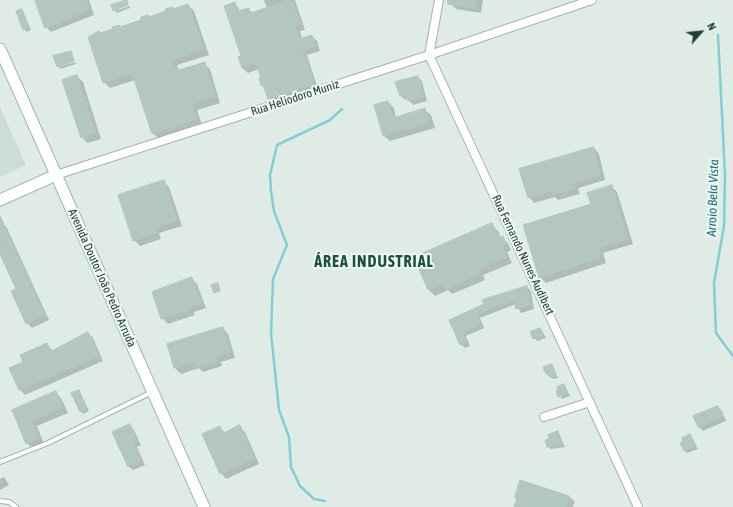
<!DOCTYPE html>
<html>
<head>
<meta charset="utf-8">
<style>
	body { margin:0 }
	#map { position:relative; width:733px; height:507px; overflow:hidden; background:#dfece5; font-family:"Asap Condensed",sans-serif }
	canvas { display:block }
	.north { position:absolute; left:681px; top:12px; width:40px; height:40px; -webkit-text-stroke:3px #f0f8f3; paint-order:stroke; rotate:63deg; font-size:11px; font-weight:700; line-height:16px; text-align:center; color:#1e3d33 }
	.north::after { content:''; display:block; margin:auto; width:14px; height:18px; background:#1e3d33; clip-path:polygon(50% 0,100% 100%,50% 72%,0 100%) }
</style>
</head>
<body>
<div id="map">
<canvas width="733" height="507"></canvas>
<div class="north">N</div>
</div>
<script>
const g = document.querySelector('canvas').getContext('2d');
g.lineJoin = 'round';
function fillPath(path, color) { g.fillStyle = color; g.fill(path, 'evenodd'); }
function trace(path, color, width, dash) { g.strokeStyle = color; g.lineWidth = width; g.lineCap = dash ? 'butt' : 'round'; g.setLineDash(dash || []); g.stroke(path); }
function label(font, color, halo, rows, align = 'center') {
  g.font = font + ' "Asap Condensed",sans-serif'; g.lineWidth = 4; g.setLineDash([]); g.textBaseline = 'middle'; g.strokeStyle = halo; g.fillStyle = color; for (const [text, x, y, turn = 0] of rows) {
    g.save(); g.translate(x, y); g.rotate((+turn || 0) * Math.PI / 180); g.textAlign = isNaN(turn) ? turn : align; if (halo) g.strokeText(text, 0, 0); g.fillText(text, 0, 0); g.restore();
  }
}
fillPath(new Path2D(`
	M0,107L26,165L0,177Z`), '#cddcd4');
fillPath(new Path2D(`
	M36,0H89L94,15L51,32L46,27Z
	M264,0H295L305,30L300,31L302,39L312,36L317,41L320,51L307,55L318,89L274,104L269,99L265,89L262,85L259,69L248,73L242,68L235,3L241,12L248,9L253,13L267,8Z
	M451,0H483L481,13L456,9L450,3Z
	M188,5L194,11L209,55L177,65L179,71L204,64L210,69L220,103L197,110L202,125L159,139L153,133L135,80L110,88L104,82L101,34L114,30L119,26L121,28L167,12L172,8L174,10Z
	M130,6V8L117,13L115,11Z
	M22,10L31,30L26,32L24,29Z
	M75,62L76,64L60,69L59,67Z
	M77,76L83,82L101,139L87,143L82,137Z
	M417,77L422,81L427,101L413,105L408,99L405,100L400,95Z
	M388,102L394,108L396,118L425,110L431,115L435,128L390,141L384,136Z
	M594,148L599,154L605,180L578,188L580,194L558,200L555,197L534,203L529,197Z
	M163,181L169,187L182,226L159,233L161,239L140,246L134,240Z
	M611,186L617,192L633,244L603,253L606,263L546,283L540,277L592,205Z
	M3,224L7,228L49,320L32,328L27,323L17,289L0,252V225Z
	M492,225L498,231L501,238L508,243L511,250L507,252L512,263L483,275L485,280L452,294L448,290L435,296L429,290L415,258Z
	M191,278L197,284L206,308L194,312L195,315L168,324L162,318Z
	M527,287L531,291L534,309L521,313L516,304L480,318L484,328L466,336L470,346L465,348L461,344L450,320Z
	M223,328L228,334L235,358L221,362L222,366L203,372L199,368L181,374L175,368L168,344Z
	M540,329L546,338L537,341L532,332Z
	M88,333L93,338L103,361L25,395L20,390L10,369L24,363L47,344L53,351Z
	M552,365L558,378L553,379L546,374Z
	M564,385L570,396L562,399L557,392Z
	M79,391L89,411L83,414L81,411Z
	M55,392L61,398L68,413L37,426L44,444L33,449L27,443L13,411Z
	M718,407L722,411L726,421L703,431L699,427Z
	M130,426L134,430L141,445L137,447L145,465L133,470L128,466Z
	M239,426L245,432L259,464L226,479L221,473L220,427L225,433Z
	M558,433L565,447L551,449L548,447L550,439Z
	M690,435L698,449L687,453L685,451V442Z
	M4,477L9,485L0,490V479Z
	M521,481L569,496L575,502L573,507H515L518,500L516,498Z`), '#0003');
trace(new Path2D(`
	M718,35L725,175L724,226L714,283L716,333L733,356
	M325,501L314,499L300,486L291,467L289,437L279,410L271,333L273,279L287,245L274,211L271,191L270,175L277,145L330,120L342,109`), '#81ced7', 2.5);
const building = new Path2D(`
	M35,0H86L89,10L45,28Z
	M127,0L128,5L113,11L111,5Z
	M288,0H292L301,25L295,26L299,39L312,35L316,46L303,50L314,84L268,99L263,85L261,86L259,78H261L256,63L242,68L238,57L241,56L224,6L235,2L238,11L249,8L250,13Z
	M448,0H476L475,8L448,4Z
	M188,4L204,49L172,60L176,71L205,62L215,97L192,104L197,119L152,134L132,73L103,83L88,37L99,31L100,33L113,29L112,27L119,25L120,27L141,20V17L148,15L149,17L166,11L165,9L173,7V9Z
	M22,9L29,27L23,30L16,11Z
	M71,51L74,61L57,67L53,56Z
	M77,75L96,133L81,138L62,80Z
	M418,76L424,96L408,101L406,94L400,96L395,82Z
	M388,101L393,118L425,108L430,122L383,136L374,105Z
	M594,147L600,175L573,183L575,188L552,195L551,191L528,198L519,169Z
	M164,180L177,220L154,228L156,233L133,241L118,195Z
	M612,185L628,239L598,248L601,257L539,278L523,225L591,204L587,193Z
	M0,216L45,315L26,324L11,291L16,289L0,254Z
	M492,223L499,238L503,236L506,244L502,246L507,257L478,269L480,274L445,289L443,284L428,290L414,257Z
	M192,277L201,303L189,307L190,309L161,319L152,292Z
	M218,283L220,291L214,293L211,285Z
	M527,286L530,305L516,309L514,301H511L477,314L481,323L462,332L467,342L460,345L449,320L484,304L482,300Z
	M223,327L230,352L216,356L217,361L197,367L195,362L174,368L167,344Z
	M540,328L544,335L533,339L530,332Z
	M88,332L99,356L19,390L9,368L23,362L20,355L47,343L51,351Z
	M552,364L556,375L550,377L548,373L546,374L543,367Z
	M564,384L568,393L558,397L556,391L558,390L557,387Z
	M79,390L87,408L80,412L71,393Z
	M56,391L63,407L32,421L39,438L26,444L12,410Z
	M718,406L722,417L698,427L693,416Z
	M130,424L137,441L133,442L141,461L128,467L112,432Z
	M240,425L254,458L220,474L202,434L220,426L223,433Z
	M558,431L563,444L547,447L545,440L549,439L548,435Z
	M690,434L696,446L684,451L680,443L683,441L682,438Z
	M520,480L569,496L566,507H514L517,499L515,498Z`);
fillPath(building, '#b4c7be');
trace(building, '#b1c6bc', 1);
const lane = new Path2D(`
	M0,462L48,443L152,392
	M0,501L9,502L16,507`);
const street = new Path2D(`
	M439,0L429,55L638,507
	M56,175L429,55L592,0
	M544,417L590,402`);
const secondary = new Path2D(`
	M0,49L204,507
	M0,200L56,175`);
trace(lane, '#a1b4ac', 6);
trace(street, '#a1b4ac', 10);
trace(secondary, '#9cb9ad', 13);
trace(lane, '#fff', 4);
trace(street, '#fff', 8);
trace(secondary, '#fff', 11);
label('12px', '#1e3d33', '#f0f8f3', [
	["Rua Heliodoro Muniz",295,98,-18],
	["Rua Fernando Nunes Audibert",523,255,65],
	["Avenida Doutor João Pedro Arruda",102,278,66]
]);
label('italic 13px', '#13727e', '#f0f8f3', [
	["Arroio Bela Vista",713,198,-88]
]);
g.letterSpacing = '1px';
label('bold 16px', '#195140', '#f0f8f3', [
	["ÁREA INDUSTRIAL",374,262]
]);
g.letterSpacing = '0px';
</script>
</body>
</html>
